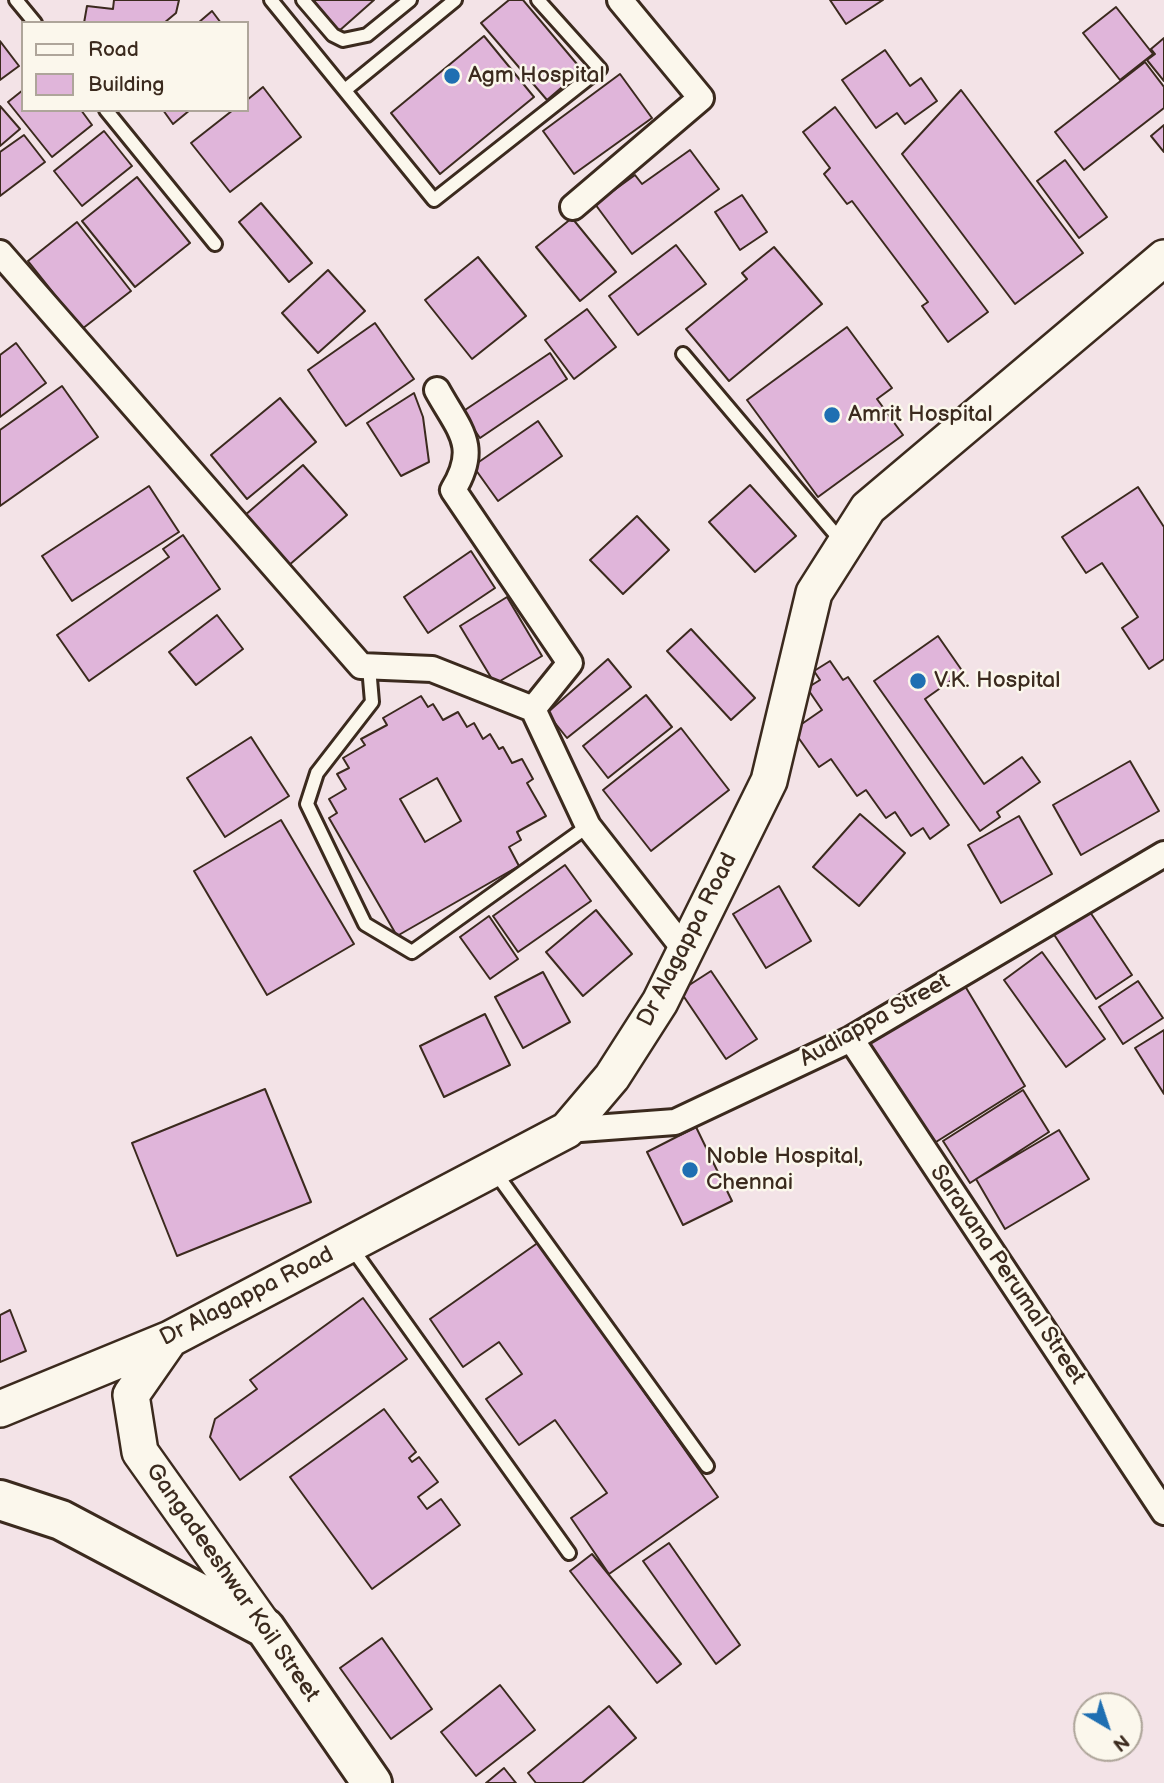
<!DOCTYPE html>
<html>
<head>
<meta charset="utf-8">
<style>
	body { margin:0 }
	#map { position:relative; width:1164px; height:1783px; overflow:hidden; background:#f3e3e7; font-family:"Balsamiq Sans",sans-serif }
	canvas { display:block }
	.legend { position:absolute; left:21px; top:21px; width:228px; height:91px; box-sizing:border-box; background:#fbf7ec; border:2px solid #aea59a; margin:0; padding:9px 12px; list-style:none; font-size:21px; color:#3b2a1e }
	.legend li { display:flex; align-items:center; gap:14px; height:35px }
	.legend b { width:35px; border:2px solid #aea59a }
	.north { position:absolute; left:1073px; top:1692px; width:70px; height:70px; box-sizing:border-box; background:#fbf7ec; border:2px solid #aea59a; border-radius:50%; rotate:141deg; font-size:19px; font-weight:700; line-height:28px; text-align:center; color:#3b2a1e }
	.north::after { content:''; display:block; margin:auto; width:24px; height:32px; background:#1f6fb2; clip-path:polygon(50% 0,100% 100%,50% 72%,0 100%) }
</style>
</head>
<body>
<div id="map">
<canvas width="1164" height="1783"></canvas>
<ul class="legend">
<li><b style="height:9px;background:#fbf7ec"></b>Road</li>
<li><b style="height:19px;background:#e0b5da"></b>Building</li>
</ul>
<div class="north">N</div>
</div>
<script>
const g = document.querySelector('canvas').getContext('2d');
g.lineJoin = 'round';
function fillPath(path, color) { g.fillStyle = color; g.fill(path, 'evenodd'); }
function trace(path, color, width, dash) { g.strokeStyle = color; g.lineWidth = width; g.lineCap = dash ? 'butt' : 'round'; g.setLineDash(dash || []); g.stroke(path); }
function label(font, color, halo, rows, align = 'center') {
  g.font = font + ' "Balsamiq Sans",sans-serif'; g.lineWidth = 5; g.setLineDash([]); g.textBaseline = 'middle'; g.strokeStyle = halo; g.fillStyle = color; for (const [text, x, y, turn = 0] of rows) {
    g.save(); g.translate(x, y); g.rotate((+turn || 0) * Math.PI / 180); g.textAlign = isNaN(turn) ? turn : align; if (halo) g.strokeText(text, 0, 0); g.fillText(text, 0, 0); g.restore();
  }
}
const building = new Path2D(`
	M114,0H179L176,13L164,23H84L87,6L113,9Z
	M312,0H374L339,31Z
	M509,0H523L582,70L547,100L481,23Z
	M830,0H883L846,24Z
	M1116,7L1153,54L1120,80L1083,33Z
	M212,11L221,23H198Z
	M484,36L534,97L440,174L391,113Z
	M1164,38V81L1147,60L1155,54L1151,49Z
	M0,41L19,66L0,80Z
	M885,50L910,86L921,78L937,101L905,124L897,113L876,128L842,80Z
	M1145,62L1164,87V108L1084,170L1055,132Z
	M620,74L652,118L574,174L543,131Z
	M263,87L301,137L230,192L191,143L233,110H247V100Z
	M23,90V110H81L92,125L52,157L8,102Z
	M961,90L1083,253L1015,304L902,154Z
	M0,106L20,129L0,146Z
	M835,107L988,312L948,342L922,306L928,302L852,201L847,204L824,174L830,168L803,132Z
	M163,110H190L173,124Z
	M1164,125V152L1151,136Z
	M104,131L132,166L82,206L54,171Z
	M24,135L45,162L0,196V152Z
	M690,150L719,189L632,254L595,204L635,175L642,184Z
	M1065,160L1107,217L1079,238L1037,181Z
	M137,177L190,243L135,287L82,221Z
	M742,195L767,232L740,250L715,212Z
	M261,203L312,263L289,282L239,222Z
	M572,218L616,272L580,301L536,247Z
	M77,222L131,291L82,329L28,261Z
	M676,245L706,284L638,335L609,296Z
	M774,247L822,304L729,381L686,329L747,279L742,273Z
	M478,257L526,316L472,359L425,300Z
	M328,270L365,311L318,353L282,313Z
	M587,309L616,347L574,379L545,340Z
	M375,323L414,379L346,426L308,370Z
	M847,327L892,388L877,399L903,435L818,497L747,400Z
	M16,343L46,383L0,417V355Z
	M550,353L567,379L480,438L462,412Z
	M62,386L98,437L0,506V430Z
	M414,393L423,417L429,462L401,476L367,423Z
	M280,398L316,442L247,499L211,455Z
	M538,421L562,456L498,501L473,466Z
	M303,465L347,515L288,566L244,516Z
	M750,485L796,536L755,572L709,522Z
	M149,486L179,532L72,601L42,556Z
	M1138,487L1164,527V659L1149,669L1122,628L1138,617L1102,563L1086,573L1062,537Z
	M637,516L669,550L623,594L590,560Z
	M183,535L220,589L89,681L57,635L169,557L163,549Z
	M471,551L495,588L428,633L404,597Z
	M507,597L542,656L495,684L460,626Z
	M217,615L243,649L196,685L169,652Z
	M691,629L755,698L731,720L667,651Z
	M938,636L963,672L925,699L984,784L1022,757L1040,782L997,812L1000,817L980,831L874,681Z
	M608,659L631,687L567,738L547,713Z
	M830,661L843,680L848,677L949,825L930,839L923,828L911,836L895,812L886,818L866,790L857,796L831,759L819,767L793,730L822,710L807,688L820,680L814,671Z
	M646,695L672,727L608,778L583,746Z
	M421,696L428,707L433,704L443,720L458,712L467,727L474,723L483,739L490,734L499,749L503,747L512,763L522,759L533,779L527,783L546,816L517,832L521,840L509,847L519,866L397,936L329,818L337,813L329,799L346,789L337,774L349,768L343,758L365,745L361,739L387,725L383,718ZM437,778L461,821L425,842L400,799Z
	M681,728L729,790L651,851L603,790Z
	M251,737L289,796L225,837L187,778Z
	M1130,761L1159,811L1081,855L1053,805Z
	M860,814L905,853L859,906L813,867Z
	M1019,816L1052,874L1001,903L968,845Z
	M281,820L354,944L267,995L194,871Z
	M565,865L591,901L518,952L493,916Z
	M779,886L811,941L766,968L733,914Z
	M1088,909L1132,975L1096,999L1053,933Z
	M596,910L632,954L583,996L546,952Z
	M489,916L518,959L490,979L460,937Z
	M1042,952L1105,1039L1066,1067L1004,980Z
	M711,971L757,1039L726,1059L680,991Z
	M543,972L570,1022L523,1048L495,997Z
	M959,976L1025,1086L928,1147L858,1042Z
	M1138,981L1163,1018L1123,1044L1099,1007Z
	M485,1014L510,1065L444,1097L420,1046Z
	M1164,1030V1094L1135,1048Z
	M265,1089L311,1202L177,1256L132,1143Z
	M1023,1090L1049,1132L970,1183L943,1141Z
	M696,1127L732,1201L683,1225L647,1152Z
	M1059,1130L1089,1179L1005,1229L976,1179Z
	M539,1242L718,1497L609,1574L571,1518L607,1493L555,1420L519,1445L486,1399L522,1374L499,1342L463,1367L430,1319Z
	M363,1298L407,1359L240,1480L210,1437L215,1419L257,1389L250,1380Z
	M10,1310L26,1351L0,1362V1315Z
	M384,1409L416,1452L409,1458L412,1462L419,1457L438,1482L418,1497L427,1509L441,1499L460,1525L372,1589L290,1477Z
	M669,1543L740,1645L716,1664L643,1561Z
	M592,1554L681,1664L657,1683L570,1571Z
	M382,1638L432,1709L391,1739L340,1668Z
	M500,1685L535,1730L476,1776L441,1732Z
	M609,1706L636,1738L582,1783H536L528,1773Z
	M504,1768L516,1783H486Z`);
fillPath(building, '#e0b5da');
trace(building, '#3b2a1e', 2);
const service = new Path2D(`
	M16,0L35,23
	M271,0L434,200L600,69L538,0
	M303,0L333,35L343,40L367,35L410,0
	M345,90L455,0
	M106,110L215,244
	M683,354L842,542
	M369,667L372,702L317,773L307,804L365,924L412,952L588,826
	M495,1172L707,1466
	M351,1247L569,1553`);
const minor = new Path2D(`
	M573,207L701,98L620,0
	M0,253L361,666L432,669L533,709L588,826L685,950
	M437,390C459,430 480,446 453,490L570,663L533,709
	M851,1039L1164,1512
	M567,1130L675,1122L851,1039L1164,854`);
const secondary = new Path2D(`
	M170,1339L131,1395L140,1452L265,1628
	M0,1409L170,1339L567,1130L612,1077L660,1002L769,781L814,593L868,508L1164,258`);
const primary = new Path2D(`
	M0,1500L61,1520L265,1628L372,1783`);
trace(service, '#3b2a1e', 18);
trace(minor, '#3b2a1e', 30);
trace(secondary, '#3b2a1e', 40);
trace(primary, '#3b2a1e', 44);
trace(service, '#fbf7ec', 12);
trace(minor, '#fbf7ec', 24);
trace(secondary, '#fbf7ec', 35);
trace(primary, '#fbf7ec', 38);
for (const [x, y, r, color] of [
	[452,76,9,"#1f6fb2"],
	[832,415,9,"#1f6fb2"],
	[918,681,9,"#1f6fb2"],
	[690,1170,9,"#1f6fb2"]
]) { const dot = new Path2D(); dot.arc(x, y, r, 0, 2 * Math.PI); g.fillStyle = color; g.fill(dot); trace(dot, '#fbf7ec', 2.5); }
label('23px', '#3b2a1e', '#fbf7ec', [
	["Agm Hospital",468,76],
	["Amrit Hospital",848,415],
	["V.K. Hospital",934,681],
	["Noble Hospital,",706,1157],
	["Chennai",706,1183]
], 'left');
label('23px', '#3b2a1e', '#fbf7ec', [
	["Dr Alagappa Road",688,940,-63],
	["Audiappa Street",875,1021,-29],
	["Saravana Perumal Street",1007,1275,56],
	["Dr Alagappa Road",247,1297,-27],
	["Gangadeeshwar Koil Street",232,1583,55]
]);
</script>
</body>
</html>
